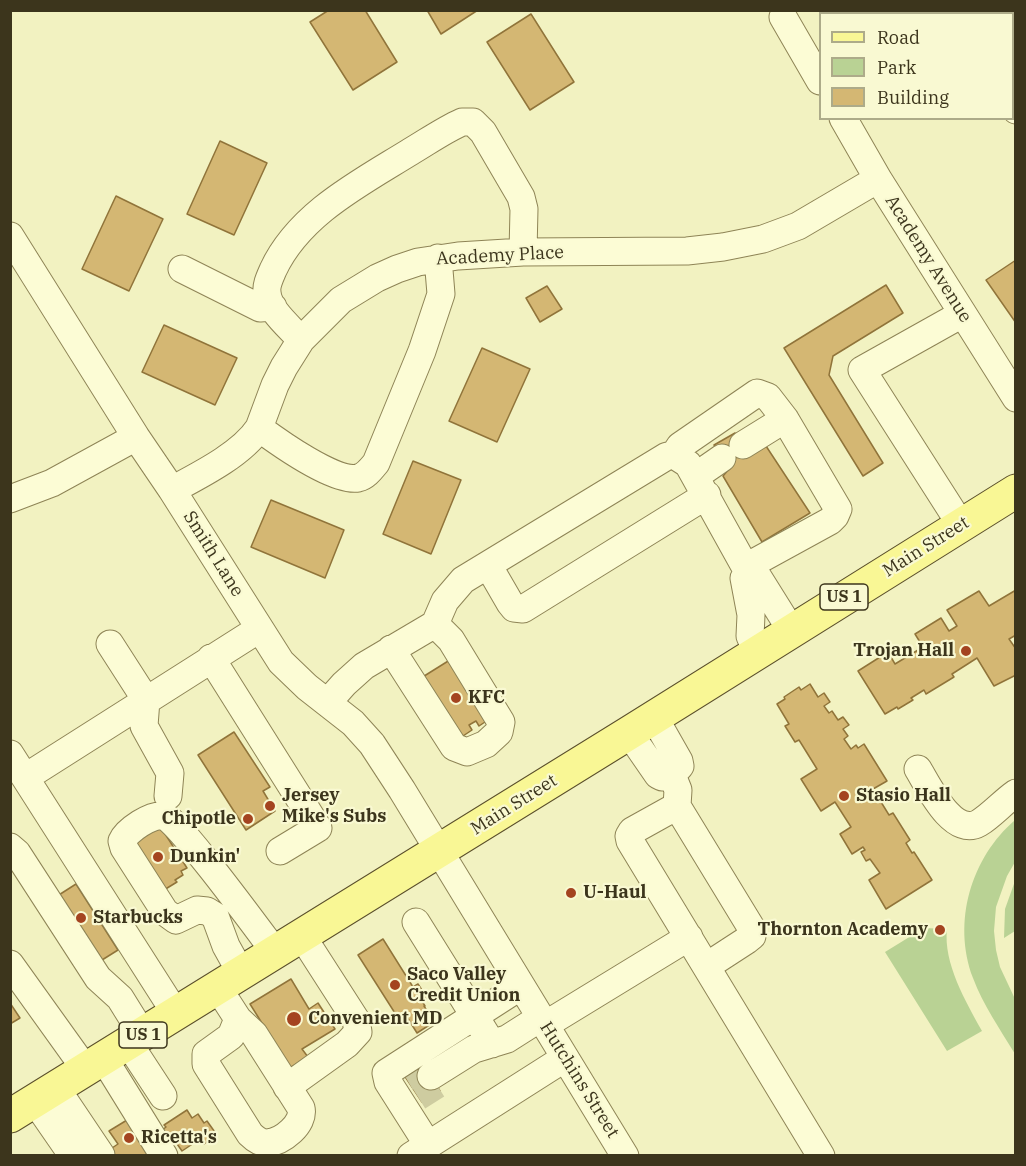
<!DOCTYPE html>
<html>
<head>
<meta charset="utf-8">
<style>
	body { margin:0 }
	#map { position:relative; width:1026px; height:1166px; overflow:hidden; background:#f2f2c1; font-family:"IBM Plex Serif",serif }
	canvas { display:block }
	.frame { position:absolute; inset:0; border:12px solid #3c351c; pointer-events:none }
	.legend { position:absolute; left:819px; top:12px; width:195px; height:108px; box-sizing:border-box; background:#f9f9d2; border:2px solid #adab89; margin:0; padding:8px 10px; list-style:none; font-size:18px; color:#3c351c }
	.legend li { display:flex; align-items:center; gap:12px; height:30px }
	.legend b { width:30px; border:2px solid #adab89 }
</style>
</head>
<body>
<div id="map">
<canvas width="1026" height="1166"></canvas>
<div class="frame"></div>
<ul class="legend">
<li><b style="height:8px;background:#f9f795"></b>Road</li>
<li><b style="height:16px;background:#b9d294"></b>Park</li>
<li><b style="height:16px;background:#d4b773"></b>Building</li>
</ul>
</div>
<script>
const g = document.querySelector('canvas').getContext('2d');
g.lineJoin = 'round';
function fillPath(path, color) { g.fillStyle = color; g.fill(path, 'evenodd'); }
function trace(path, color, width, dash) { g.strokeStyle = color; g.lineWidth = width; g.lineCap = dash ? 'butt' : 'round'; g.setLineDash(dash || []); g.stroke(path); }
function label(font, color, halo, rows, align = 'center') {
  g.font = font + ' "IBM Plex Serif",serif'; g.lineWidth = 4.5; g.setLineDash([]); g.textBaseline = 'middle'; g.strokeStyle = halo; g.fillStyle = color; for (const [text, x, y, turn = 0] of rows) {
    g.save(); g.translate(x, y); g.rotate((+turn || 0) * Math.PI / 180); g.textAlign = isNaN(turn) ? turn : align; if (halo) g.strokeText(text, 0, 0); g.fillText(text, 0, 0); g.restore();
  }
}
fillPath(new Path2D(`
	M1015,820V862L1007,876L996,907L994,931L996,950L1000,967L1015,999V1054C1000,1029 983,1005 973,978C952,922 971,858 1015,820Z
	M1015,881V931L1004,938L1005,909Z
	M924,928L947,929C943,963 966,1002 982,1031L947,1051L885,952Z`), '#b9d294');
const building = new Path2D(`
	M329,10H365L397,62L353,90L310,22Z
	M427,10H478L441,34Z
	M531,14L574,82L530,110L487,42Z
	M220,141L267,163L234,235L187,214Z
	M116,196L163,219L129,291L82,269Z
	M1016,260V323L986,280Z
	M886,285L903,313L833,356L829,375L883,463L863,476L784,348Z
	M547,286L562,309L540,322L526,298Z
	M164,325L237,358L215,405L142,372Z
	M482,348L530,369L497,442L449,421Z
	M735,433L750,455L766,446L810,513L762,542L723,476L729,469L714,445Z
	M413,461L461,480L431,554L383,534Z
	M271,500L344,530L325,578L251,547Z
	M1016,590V635L1009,639L1016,649V675L994,686L977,658L952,674L954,677L926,694L924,690L911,698L913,700L898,709L897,707L885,714L858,671L888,652L895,664L923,647L915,634L941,618L949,631L957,626L947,610L979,591L989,606Z
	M453,658L491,718L479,726L476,721L469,725L472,730L460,738L421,678Z
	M810,684L818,697L824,693L830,702L824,706L829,713L832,711L838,720L843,717L849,725L843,729L848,736L844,739L851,749L856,745L858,748L864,744L887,781L873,789L889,815L893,813L910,840L906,843L912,853L914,852L932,880L886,909L869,880L880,873L870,859L866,861L861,852L865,850L863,847L852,854L840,834L851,827L835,802L821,811L801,779L817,769L799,740L795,742L785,726L789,724L777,704L785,699L784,697L799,687L801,690Z
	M234,732L270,787L263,791L275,811L246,830L198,755Z
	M160,826L187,868L181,871L183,875L175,880L177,882L159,893L129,845Z
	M76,884L118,950L94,965L51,900Z
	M383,939L413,987L418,984L427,998L422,1001L425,1006H424L434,1022L417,1033L407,1017L400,1021L358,955Z
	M291,979L309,1009L318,1003L335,1029L302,1049L308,1057L290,1068L250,1004Z
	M10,1003L20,1018L10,1024Z
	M419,1057L440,1091L422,1102L400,1069Z
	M187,1110L192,1118L198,1114L204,1123L207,1121L217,1135L204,1144L200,1139L182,1151L175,1141L170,1145L161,1131L166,1127L164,1125Z
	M132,1117L157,1156H100L118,1144L109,1131Z`);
fillPath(building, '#d4b773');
trace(building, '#90743a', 1.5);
trace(new Path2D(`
	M406,1078L425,1067
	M418,1097L437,1085`), '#cecca0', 27, [27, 14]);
const minor = new Path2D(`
	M953,10L955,14
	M980,14L984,10
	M783,17L820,81
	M1012,105L1016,110
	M843,118L878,179L1016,398
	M10,236L136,437L172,490L281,662L307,687L353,723L372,744L402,790L625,1156
	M182,269L260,308L273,307
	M301,340C290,327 268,310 267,292C266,285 270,277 273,270C299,214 360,183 410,152C427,142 444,130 462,122H473L483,132L521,197L524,209L523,252
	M259,428C278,442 335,483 358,478C366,476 371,469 376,463L422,351L441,294L438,258
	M743,445L785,419
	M674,455L680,446L757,393L768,397L785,419L838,509L835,516L830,521L746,567
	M696,476L722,458
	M172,490C200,475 242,454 259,428L275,385L284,367L301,340L341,300L377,278L397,269L418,262L458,256L523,252L687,251L723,247L763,239L798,226L878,179
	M10,499L52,483L136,437
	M961,525L862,370L962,314
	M488,565L510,603L514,608L523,609L707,495
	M748,572L744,578L751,615L750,636L757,652
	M110,644L146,700L144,726L170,773L168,796
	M391,649L454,747L467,752L486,744L499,732L501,722L451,640L435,624
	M211,658L318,828L280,851
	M328,702L344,684L364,666L435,624L445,601L463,580L667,456L674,455L688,464L748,572L756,574L791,630
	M629,733L658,775L662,777L672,775L680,766L679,761L654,717
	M10,754L176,1014
	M918,769C929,787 953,838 979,823C992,815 1003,802 1016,793
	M672,775L678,790L677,806L752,929V936L747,940L707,966
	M26,777L259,629
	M677,806L632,831L629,836L630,841L821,1156
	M10,847L17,853L98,978L120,998L143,1035
	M416,922L492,1044
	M10,964L86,1070
	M241,973L226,946L215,916L207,911L197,910L176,920L165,912L124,848L122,841C126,831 152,813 164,816C178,820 260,932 275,952
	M218,988L238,1019L254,1034L301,1108C305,1124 282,1142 267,1143C260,1143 254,1138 250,1134L206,1064V1054L231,1036L238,1019
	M545,1025L689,937
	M129,1044L163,1096
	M104,1059L164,1156
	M431,1076L474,1049L507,1039L540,1018
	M287,1087L347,1044L358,1032L356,1020L302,936
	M56,1088L101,1155
	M35,1101L73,1156
	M428,1145L388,1082L386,1073L521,986
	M411,1156L565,1058`);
const major = new Path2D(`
	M10,1116L629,733L1016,491`);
trace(minor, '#8e8456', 29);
trace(major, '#5b4f2b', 35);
trace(minor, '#fcfcd5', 27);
trace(major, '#f9f795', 33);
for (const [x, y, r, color] of [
	[966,651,6,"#a44420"],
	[456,698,6,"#a44420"],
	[844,796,6,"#a44420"],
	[270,806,6,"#a44420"],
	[248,819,6,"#a44420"],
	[158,857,6,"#a44420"],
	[571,893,6,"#a44420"],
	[81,918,6,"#a44420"],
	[940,930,6,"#a44420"],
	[395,985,6,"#a44420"],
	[294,1019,8,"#a44420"],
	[129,1138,6,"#a44420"]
]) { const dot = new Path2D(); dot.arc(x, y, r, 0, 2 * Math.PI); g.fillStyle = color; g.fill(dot); trace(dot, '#f9f9d2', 2); }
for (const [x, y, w] of [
	[844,597,48],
	[143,1035,48]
]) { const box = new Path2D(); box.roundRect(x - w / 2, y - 13, w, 26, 4.5); g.fillStyle = '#f9f9d2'; g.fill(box); trace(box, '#3c351c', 1.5); }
label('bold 16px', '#3c351c', null, [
	["US 1",844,597],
	["US 1",143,1035]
]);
label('18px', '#3c351c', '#f9f9d2', [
	["Academy Place",500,256,-3],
	["Academy Avenue",928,259,58],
	["Main Street",926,547,-32],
	["Smith Lane",213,554,58],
	["Main Street",514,805,-32],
	["Hutchins Street",579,1080,58]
]);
label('bold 18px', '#3c351c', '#f9f9d2', [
	["Trojan Hall",954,651,"right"],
	["KFC",468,698],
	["Jersey",282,796],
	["Mike's Subs",282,817],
	["Stasio Hall",856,796],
	["Chipotle",236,819,"right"],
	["Dunkin'",170,857],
	["U-Haul",583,893],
	["Starbucks",93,918],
	["Thornton Academy",928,930,"right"],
	["Saco Valley",407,975],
	["Credit Union",407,996],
	["Convenient MD",308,1019],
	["Ricetta's",141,1138]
], 'left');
</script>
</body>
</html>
